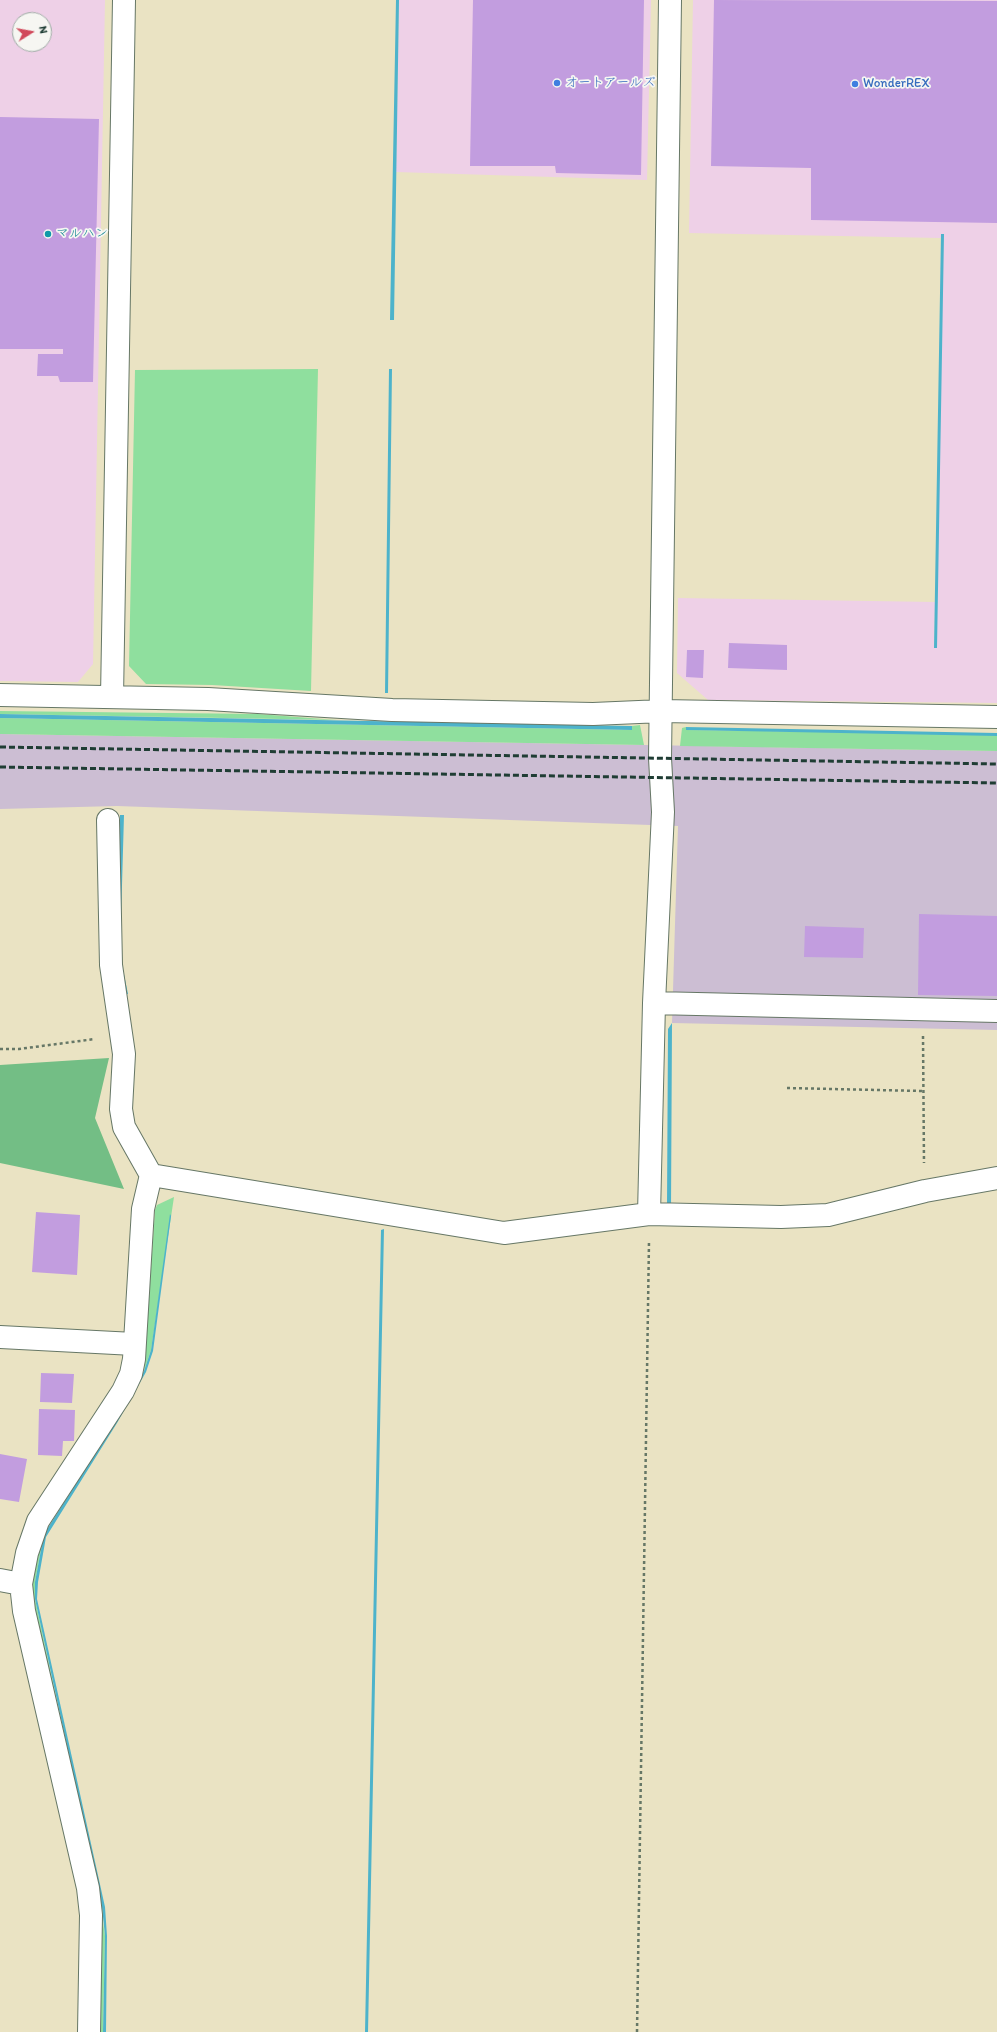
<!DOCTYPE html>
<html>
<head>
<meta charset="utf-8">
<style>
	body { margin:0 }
	#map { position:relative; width:997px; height:2032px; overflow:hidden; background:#eae3c3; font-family:Itim,sans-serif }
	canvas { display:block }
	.north { position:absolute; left:12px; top:12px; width:40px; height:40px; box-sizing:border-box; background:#f6f6f2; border:1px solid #a0aca6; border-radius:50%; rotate:79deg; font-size:11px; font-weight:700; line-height:16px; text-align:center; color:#1f3d34 }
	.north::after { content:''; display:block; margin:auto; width:14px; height:18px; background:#d1495b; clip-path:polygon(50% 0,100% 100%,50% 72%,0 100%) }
</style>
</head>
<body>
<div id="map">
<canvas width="997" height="2032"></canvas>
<div class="north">N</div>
</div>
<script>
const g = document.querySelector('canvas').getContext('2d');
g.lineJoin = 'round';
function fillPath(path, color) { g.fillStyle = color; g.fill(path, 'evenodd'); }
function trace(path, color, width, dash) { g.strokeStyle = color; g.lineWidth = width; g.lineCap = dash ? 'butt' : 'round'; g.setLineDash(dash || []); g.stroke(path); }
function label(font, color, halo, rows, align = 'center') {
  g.font = font + ' Itim,"Klee One",sans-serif'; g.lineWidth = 3.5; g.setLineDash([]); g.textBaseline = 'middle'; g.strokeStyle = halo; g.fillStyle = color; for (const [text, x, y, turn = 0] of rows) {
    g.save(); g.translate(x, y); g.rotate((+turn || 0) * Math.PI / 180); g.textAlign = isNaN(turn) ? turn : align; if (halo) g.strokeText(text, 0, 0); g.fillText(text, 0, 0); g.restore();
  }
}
fillPath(new Path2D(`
	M0,0H105L93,664L78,682L0,681ZM20,20H44V44H20Z
	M399,0H651L647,180L396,172Z
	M693,0H997V703L708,700L677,673L678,598L935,602L934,648H936L941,234V238L689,233Z`), '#eed0e7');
fillPath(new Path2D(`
	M0,734L997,751V1030L672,1023L678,826L117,806L0,809Z`), '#ccbed3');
fillPath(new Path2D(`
	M318,369L311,691L212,685L146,684L129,666L135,370Z
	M0,711L258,714L337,720L0,714Z
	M0,718L632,730V726L640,725L644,745L0,734Z
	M686,727L687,730L997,734V751L680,746L682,728Z
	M174,1197L151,1350L144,1371L155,1210L157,1205Z
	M44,1534L35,1582V1599L89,1850L38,1636L30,1588Z
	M98,1890L105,1936L103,2032H98Z`), '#8fdf9e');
fillPath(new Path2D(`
	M109,1058L95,1118L124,1189L0,1163V1065Z`), '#73be85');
fillPath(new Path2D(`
	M396,0H399L394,320H390Z
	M941,234H944L937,648H934Z
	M389,369H392L388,693H385Z
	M0,714L632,726V730L0,718Z
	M686,727L997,733V736L686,730Z
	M120,815H124L120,955L128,994L122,995L117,954Z
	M672,1023L671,1209L667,1206L668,1029Z
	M170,1214L171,1216L153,1351L146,1372L117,1423L46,1537L38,1582L37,1599L105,1907L107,1936L106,2032H103L105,1936L102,1907L35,1599V1582L44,1534L117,1419L144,1371L151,1350Z
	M384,1229L368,2032H365L381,1230Z`), '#4db3cb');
fillPath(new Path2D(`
	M473,0H644L641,175L556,173L555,166H470Z
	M714,0L997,1V223L811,220V168L711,166Z
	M0,117L99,119L93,382H60L58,376H37L38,354H63V349H0Z
	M729,643L787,645V670L728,668Z
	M687,650H704L703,678L686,677Z
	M919,914L997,916V996L918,995Z
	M805,926L864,928L863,958L804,957Z
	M36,1212L80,1215L77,1275L32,1272Z
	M41,1373L74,1374L72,1403L40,1402Z
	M39,1409L75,1410L74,1441H63L62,1456L38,1455Z
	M0,1454L27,1459L19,1502L0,1499Z`), '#c29ddf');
const minor = new Path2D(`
	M0,695L208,699L392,710L593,714L662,711L997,717
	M112,697L124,0
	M654,1003L997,1011
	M151,1175L504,1233L649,1214L781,1217L828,1215L925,1191L997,1178
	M649,1214L654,1003L663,812L660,758L670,0
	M0,1337L134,1344
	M0,1580L21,1584
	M89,2032L91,1915L88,1888L24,1611L21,1584L27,1553L38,1521L123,1391L131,1374L134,1359L143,1209L151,1175L124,1127L121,1109L124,1054L111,965L108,820`);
trace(minor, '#676', 24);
trace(new Path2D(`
	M923,1036L924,1163
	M0,1049H19L95,1039
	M787,1088L922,1091
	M637,2032L649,1241`), '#676', 2.5, [3, 3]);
trace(minor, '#fff', 22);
trace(new Path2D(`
	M0,747L997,764
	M0,767L997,783`), '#1f3d34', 3, [6, 3]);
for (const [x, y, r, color] of [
	[557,83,4,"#3f7fe0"],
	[855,84,4,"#3f7fe0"],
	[48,234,4,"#0f9aa8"]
]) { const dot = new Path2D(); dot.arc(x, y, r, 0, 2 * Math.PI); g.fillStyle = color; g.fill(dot); trace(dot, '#f6f6f2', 1.5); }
label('13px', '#366cbe', '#f6f6f2', [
	["オートアールズ",565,83],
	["WonderREX",863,84]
], 'left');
label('13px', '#0d838f', '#f6f6f2', [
	["マルハン",56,234]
], 'left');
</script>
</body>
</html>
